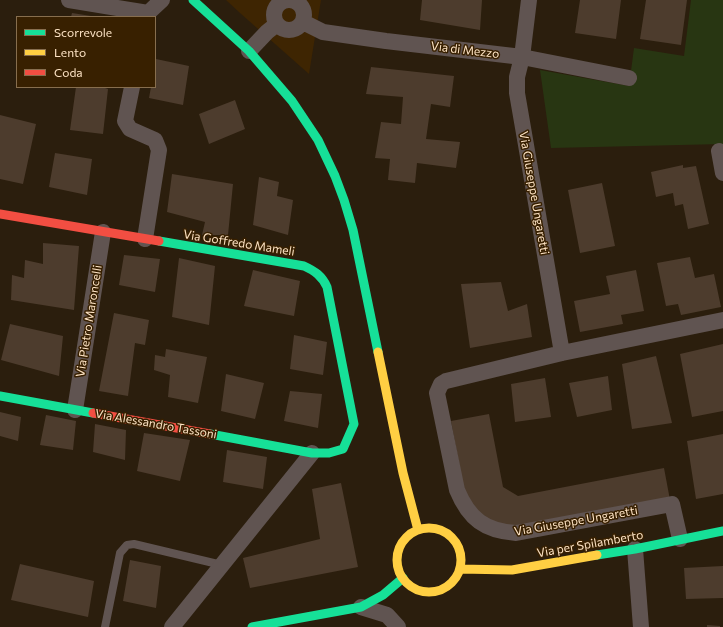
<!DOCTYPE html>
<html>
<head>
<meta charset="utf-8">
<style>
	body { margin:0 }
	#map { position:relative; width:723px; height:627px; overflow:hidden; background:#2b1e0d; font-family:Commissioner,sans-serif }
	canvas { display:block }
	.legend { position:absolute; left:16px; top:16px; width:140px; height:72px; box-sizing:border-box; background:#382000; border:1px solid #876e4e; margin:0; padding:5px 7px; list-style:none; font-size:12px; color:#fde3c4 }
	.legend li { display:flex; align-items:center; gap:8px; height:20px }
	.legend b { width:20px; border:1px solid #876e4e }
</style>
</head>
<body>
<div id="map">
<canvas width="723" height="627"></canvas>
<ul class="legend">
<li><b style="height:5px;background:#16e098"></b>Scorrevole</li>
<li><b style="height:5px;background:#ffcf43"></b>Lento</li>
<li><b style="height:5px;background:#f24e42"></b>Coda</li>
</ul>
</div>
<script>
const g = document.querySelector('canvas').getContext('2d');
g.lineJoin = 'round';
function fillPath(path, color) { g.fillStyle = color; g.fill(path, 'evenodd'); }
function trace(path, color, width, dash) { g.strokeStyle = color; g.lineWidth = width; g.lineCap = dash ? 'butt' : 'round'; g.setLineDash(dash || []); g.stroke(path); }
function label(font, color, halo, rows, align = 'center') {
  g.font = font + ' Commissioner,sans-serif'; g.lineWidth = 3; g.setLineDash([]); g.textBaseline = 'middle'; g.strokeStyle = halo; g.fillStyle = color; for (const [text, x, y, turn = 0] of rows) {
    g.save(); g.translate(x, y); g.rotate((+turn || 0) * Math.PI / 180); g.textAlign = isNaN(turn) ? turn : align; if (halo) g.strokeText(text, 0, 0); g.fillText(text, 0, 0); g.restore();
  }
}
fillPath(new Path2D(`
	M226,0H321L309,74L240,13Z`), '#3e2502');
fillPath(new Path2D(`
	M691,0H723V144L551,148L540,70L629,86L634,48L684,56Z`), '#283612');
fillPath(new Path2D(`
	M422,0H482L480,30L420,20Z
	M580,0H621L616,39L575,33Z
	M646,0H687L681,45L640,39Z
	M72,13L91,16V17H71Z
	M156,59L189,66L183,105L149,98L151,87H155Z
	M371,67L454,76L450,107L431,104L426,139L460,142L456,168L417,163L415,183L388,180L390,159L375,158L381,122L401,124L403,97L366,94Z
	M76,87H102L108,89L103,134L70,130Z
	M235,100L245,129L209,144L199,114Z
	M0,115L36,124L23,184L0,179Z
	M55,153L92,159L87,195L49,187Z
	M683,165V168L696,166L709,224L688,229L683,204L675,206L673,193L656,197L651,172Z
	M172,174L233,184L228,235H202L205,222L167,212Z
	M259,177L279,182L277,196L293,200L288,235L253,225Z
	M602,183L615,246L580,253L568,190Z
	M43,243L79,246L74,310L11,300L12,275L24,278L25,260L43,264Z
	M124,255L160,259L155,292L119,285Z
	M690,257L695,278L714,274L721,307L681,315L678,304L666,306L657,263Z
	M179,258L215,266L209,325L172,317Z
	M253,270L300,281L294,316L244,306Z
	M636,270L644,311L621,315L623,324L580,332L574,301L610,294L606,276Z
	M501,282L508,311L527,304L532,337L470,348L461,284Z
	M114,313L149,320L145,345L135,343L128,396L99,391Z
	M10,324L63,336L59,376L1,360Z
	M294,335L327,342L323,375L290,369Z
	M723,344V411L692,417L680,354Z
	M166,349L207,357L198,403L168,397L170,375L154,370L155,355L165,357Z
	M656,356L672,423L632,429L622,364Z
	M226,374L264,383L255,419L221,411Z
	M608,376L612,410L577,417L569,383Z
	M545,378L551,417L515,422L511,384Z
	M290,391L322,394L318,428L284,421Z
	M0,412L21,417L18,441L0,436Z
	M489,414L503,487L518,496L664,468L670,500L516,530L479,516L465,495L451,421Z
	M46,415L76,421L73,450L40,445Z
	M95,424L126,430L125,460L93,452Z
	M144,433L190,440L180,481L137,471Z
	M723,434V494L696,499L687,441Z
	M227,450L267,457L263,489L223,482Z
	M341,483L358,567L250,588L243,558L320,539L312,489Z
	M130,560L161,566L156,608L123,601Z
	M20,564L94,581L88,617L11,600Z
	M723,566V598L686,599L684,568Z
	M707,625L720,626V627H707Z`), '#4d3c2d');
trace(new Path2D(`
	M105,627L120,553L127,545L134,544L222,565`), '#605451', 8);
trace(new Path2D(`
	M274 15a15 15 0 1 1 30 0a15 15 0 1 1-30 0Z
	M69,0L148,13
	M529,0L522,57L517,77V93L562,353
	M147,17L148,13L162,0
	M303,22L323,32L386,41L522,57L629,78
	M249,51L267,32L277,24
	M132,87L125,121L130,129L155,140L159,150L145,239
	M719,151L723,173
	M75,410L103,232
	M680,539L672,504L516,533C485,531 469,519 457,490L437,393L441,384L446,381L562,353L723,320
	M635,549L641,627
	M361,607L387,615L398,627
	M172,627L312,453`), '#605451', 16);
trace(new Path2D(`
	M193,0L249,51L292,101L318,140L335,176L344,200L353,230L378,352
	M159,241L304,266C315,271 322,276 327,287L354,424L343,449L329,453H312L210,434
	M0,396L93,413
	M597,555L635,549L723,531
	M252,627L361,607L383,595L403,578`), '#16e098', 9);
trace(new Path2D(`
	M378,352L403,473L418,530
	M397 560a32 32 0 1 1 64 0a32 32 0 1 1-64 0Z
	M460,569L512,570L597,555`), '#ffcf43', 9);
trace(new Path2D(`
	M0,214L159,241
	M93,413L210,434`), '#f24e42', 9);
label('12px', '#fde3c4', '#382000', [
	["Via di Mezzo",465,50,7],
	["Via Giuseppe Ungaretti",534,193,80],
	["Via Goffredo Mameli",239,243,9],
	["Via Pietro Maroncelli",89,321,-81],
	["Via Alessandro Tassoni",156,424,10],
	["Via Giuseppe Ungaretti",576,521,-10],
	["Via per Spilamberto",590,544,-10]
]);
</script>
</body>
</html>
